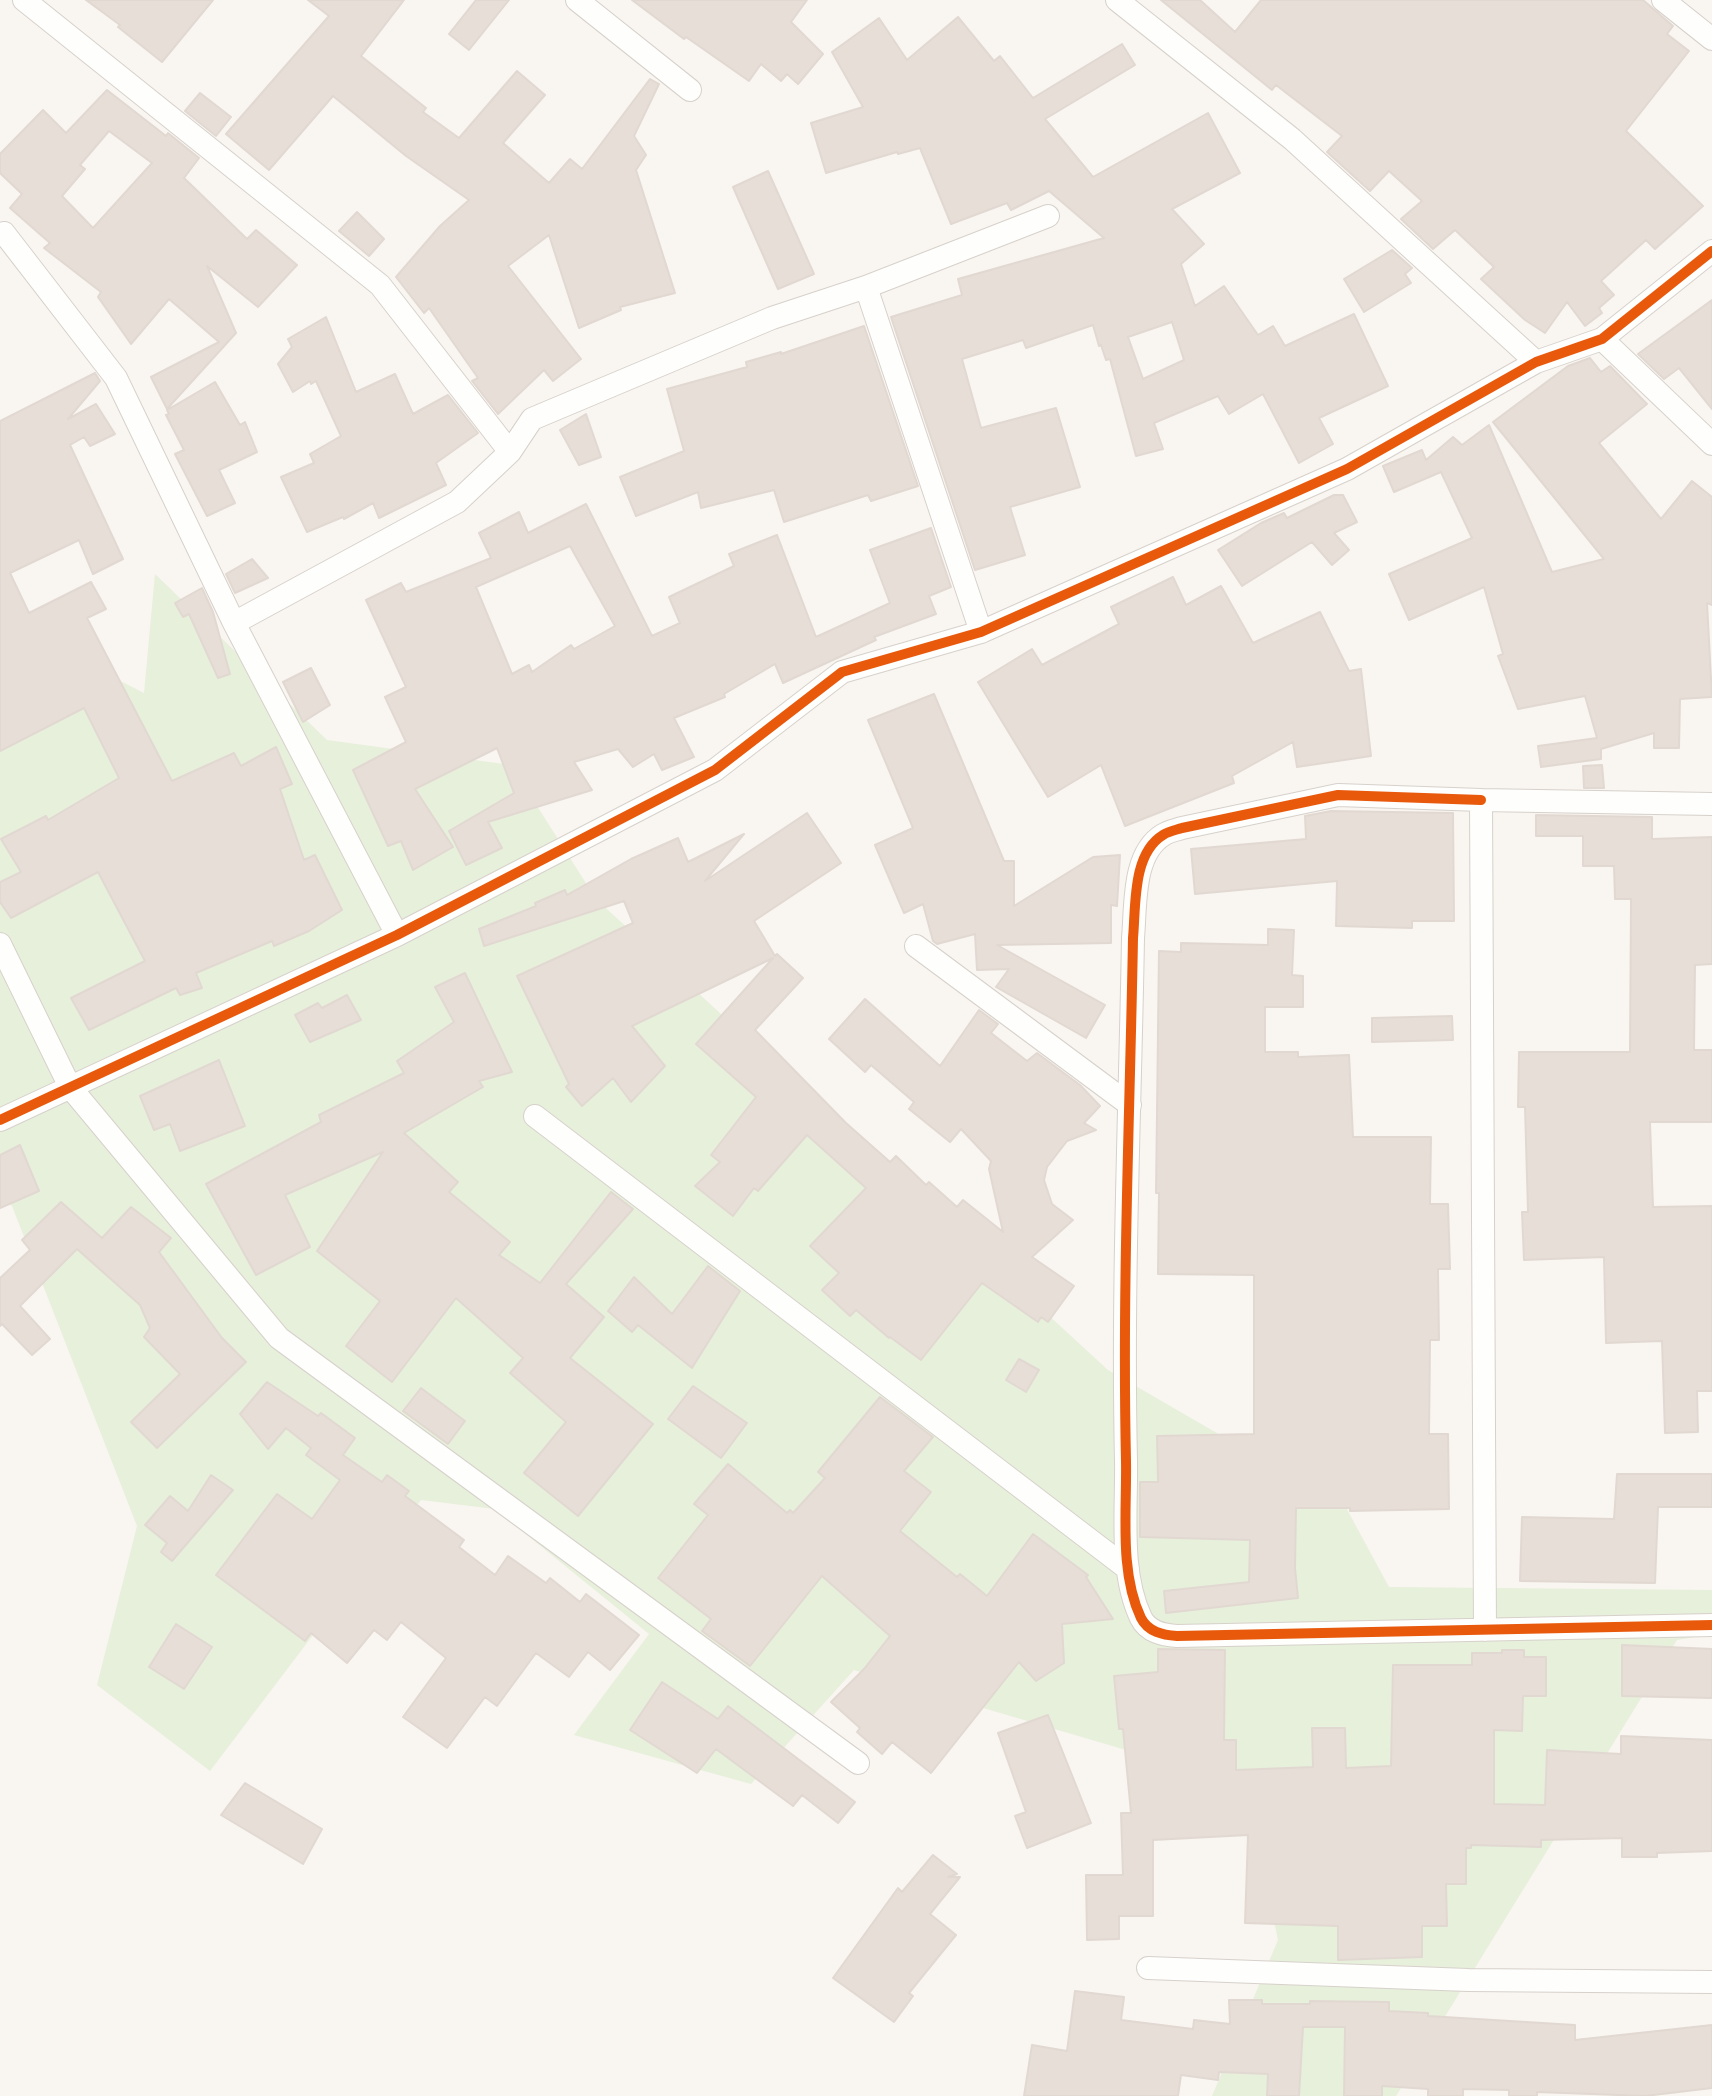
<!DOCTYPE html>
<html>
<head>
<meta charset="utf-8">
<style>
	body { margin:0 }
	canvas { display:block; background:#f9f5f0 }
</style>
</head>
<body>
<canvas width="1712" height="2096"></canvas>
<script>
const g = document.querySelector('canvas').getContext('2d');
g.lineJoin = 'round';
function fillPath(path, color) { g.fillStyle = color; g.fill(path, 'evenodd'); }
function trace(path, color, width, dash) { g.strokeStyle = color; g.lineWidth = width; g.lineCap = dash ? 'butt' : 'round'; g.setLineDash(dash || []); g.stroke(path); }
fillPath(new Path2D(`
	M155,574L327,740L511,765L596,899L1108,1370L1222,1436L1337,1491L1389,1587L1712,1590V1634L1677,1640L1396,2096H1212L1278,1940L1245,1785L854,1670L751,1784L574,1735L649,1634L495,1509L421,1500L313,1635L210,1771L97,1685L137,1526L12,1206L0,1198V602L22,631L144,693Z`), '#e7f0db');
const building = new Path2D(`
	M86,0H213L162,62L118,27L120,25Z
	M308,0H404L361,56L426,108L423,112L459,138L517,71L545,95L503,143L549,183L570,159L582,169L650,79L659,84L634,136L646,155L636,170L675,293L620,307L621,310L579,328L549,235L508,266L581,359L553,381L544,370L498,414L472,381L478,378L429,308L424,313L396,277L440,226L469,200L406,156L333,96L269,170L226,134L329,16Z
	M476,0H509L469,50L449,34Z
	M632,0H807L791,22L823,54L798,84L787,74L781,81L761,64L749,81L686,37L684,39Z
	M1161,0H1200L1235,32L1261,0H1643L1673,26L1667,34L1689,51L1626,131L1703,206L1655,249L1646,240L1601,281L1614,295L1599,308L1602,313L1585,326L1567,302L1545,333L1525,320L1481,279L1494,267L1455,230L1433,249L1401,219L1422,201L1389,171L1370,191L1327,152L1342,136L1276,85L1272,90Z
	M958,17L994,61L1000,56L1033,98L1122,44L1135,65L1045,119L1093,177L1208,113L1240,173L1172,209L1204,244L1181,264L1195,306L1224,286L1258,335L1273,326L1285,346L1354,314L1388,386L1319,418L1333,444L1299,463L1263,394L1229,414L1218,396L1154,423L1163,449L1136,456L1110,359L1106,360L1101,345L1099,346L1093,325L1026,348L1023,340L962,359L981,428L1056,408L1080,487L1010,507L1025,555L975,570L891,317L962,295L958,279L1104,238L1049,191L1011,210L1007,203L951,224L920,148L898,154L897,152L826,173L811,123L863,107L832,52L879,18L907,60ZM1172,322L1184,360L1143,379L1128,337Z
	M107,90L166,136L168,133L199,158L184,178L247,239L256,230L297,265L258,307L207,266L236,333L167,409L151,377L219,342L169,299L131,344L98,297L101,292L44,248L50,243L10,208L22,194L0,173V154L43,110L66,133ZM109,131L152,163L93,228L62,196L85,169L80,165Z
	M200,93L231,117L216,136L185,111Z
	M768,171L814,274L778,289L733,187Z
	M357,212L384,239L369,256L339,231Z
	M1392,250L1412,268L1405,274L1411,283L1364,312L1344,279Z
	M1712,300V409L1679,368L1664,379L1638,354Z
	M326,317L356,392L395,374L413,414L448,395L478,433L436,463L446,485L379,518L373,503L344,519L343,517L307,532L281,477L314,463L310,454L341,436L316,381L311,384L310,381L293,392L278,364L292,347L288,339Z
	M864,326L918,486L871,501L868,495L784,522L774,490L701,508L698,492L636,516L620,477L684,451L667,389L747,367L746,362L781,352V354Z
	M1590,358L1601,372L1610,366L1647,404L1599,443L1661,519L1692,481L1712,497V605L1707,603L1712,697L1680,699L1679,748H1654V733L1601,749V759L1541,767L1538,746L1597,738L1585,696L1518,709L1498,656L1503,654L1484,587L1409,620L1389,574L1472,538L1441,472L1394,492L1383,466L1422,450L1426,460L1453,437L1462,445L1489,425L1552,572L1604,559L1493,422L1568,366Z
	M95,373L100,381L68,419L96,404L115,434L90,446L84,437L70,445L123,559L93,574L79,540L10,573L29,613L91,582L106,609L87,618L172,781L234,753L241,766L276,747L292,784L280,789L304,860L315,855L342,910L309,931L274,946L272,941L196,973L202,988L180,995L176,988L89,1030L71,998L145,961L98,872L11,918L0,902V882L21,872L1,839L46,816L48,820L119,778L84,708L0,751V421Z
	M215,382L240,425L245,422L257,452L219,470L235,503L207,516L175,454L184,450L166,415L169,414L167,410Z
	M586,414L601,457L579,465L560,430Z
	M1334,495H1343L1357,522L1334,533L1349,550L1332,565L1312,542L1242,586L1218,550L1261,523L1284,513L1287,518Z
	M586,504L652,636L680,623L669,597L734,566L729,554L777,535L816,637L890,603L870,550L931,528L951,587L929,596L936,614L874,637L876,640L783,683L775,664L724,694L725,697L674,718L694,757L662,770L654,754L633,767L618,749L574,762L592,790L488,822L502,848L466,865L449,831L514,793L497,748L415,789L453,847L413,870L401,841L388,846L353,770L406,742L385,697L406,687L366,600L401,583L406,592L491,558L479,533L519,512L528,533ZM570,546L615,626L574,649L571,645L532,672L529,665L512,674L476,587Z
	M252,559L268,578L235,593L226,574Z
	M1173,577L1186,605L1221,586L1253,643L1320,612L1349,671L1361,669L1371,756L1297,767L1293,742L1232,776L1234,783L1125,826L1101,765L1048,797L978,682L1032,649L1042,665L1119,624L1111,607Z
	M202,588L213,612L230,674L218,678L189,614L183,617L175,603Z
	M311,668L330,705L303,722L283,682Z
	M934,694L1004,861H1014V906L1093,857L1120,855L1117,906L1111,905V943L997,945L1105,1005L1086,1038L996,987L1009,969L977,970L975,934L937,944L933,941L923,904L904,913L875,845L913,828L868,720Z
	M1602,765L1604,788H1584L1583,766Z
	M1331,811L1453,813L1454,921H1412V928L1336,926L1337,881L1195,894L1191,849L1306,839L1305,816Z
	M807,813L841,863L754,921L775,956L777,954L803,978L755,1030L846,1123L890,1162L896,1156L926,1185L929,1182L957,1207L963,1200L1003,1232L989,1169L991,1161L961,1129L950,1142L909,1109L914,1102L871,1065L865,1072L829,1039L865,999L940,1066L979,1010L998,1024L991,1033L1027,1061L1037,1053L1080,1085L1100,1106L1084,1123L1096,1130L1067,1141L1047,1167L1044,1180L1052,1204L1073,1220L1032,1257L1074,1286L1048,1322L1041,1317L1038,1322L982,1283L921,1360L890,1337L889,1338L856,1310L850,1316L822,1290L839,1273L810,1246L866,1188L807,1135L758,1191L754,1188L733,1216L695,1186L720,1162L711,1155L756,1097L696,1044L773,958L632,1026L665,1066L631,1102L613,1078L582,1106L566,1087L569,1084L517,976L633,923L624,901L484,946L479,929L536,906L535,903L565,890L567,895L631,859L678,838L688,862L744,834L705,881Z
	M1536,815L1652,817V839L1712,837V964L1695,965L1694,1050H1712V1122H1650L1653,1207L1712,1206V1391H1697L1698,1432L1665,1433L1662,1341L1606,1343L1604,1257L1524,1260L1522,1212H1528L1525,1107H1518L1519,1052H1630L1631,899H1615L1614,866H1583V836H1536Z
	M1268,929L1294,930L1292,975L1303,976V1007H1265V1052H1298V1057L1349,1055L1353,1137H1431L1430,1204H1448L1450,1269H1438L1439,1340H1430L1429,1434H1448L1449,1509L1350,1511V1508H1296L1295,1568L1298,1598L1166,1613L1164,1591L1249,1582L1250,1540L1140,1537V1482H1158L1157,1436L1254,1434V1275L1158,1274L1159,1193H1156L1159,951L1181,952V943L1268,945Z
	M465,973L512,1072L479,1081L483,1087L404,1133L458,1182L449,1192L510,1242L499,1255L540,1283L611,1192L633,1209L566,1284L604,1317L570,1358L653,1424L578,1516L524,1473L566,1422L510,1373L523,1358L456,1298L392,1382L346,1346L380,1301L317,1251L383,1152L285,1195L310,1247L256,1275L206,1184L321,1122L319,1115L404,1073L397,1061L454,1022L435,987Z
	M347,995L361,1020L310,1042L295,1015L318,1003L322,1008Z
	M1452,1016L1453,1040L1372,1042V1018Z
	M219,1060L245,1126L180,1151L170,1124L154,1130L140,1096Z
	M20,1145L39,1191L0,1208V1155Z
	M61,1202L102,1238L131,1207L171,1238L159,1252L222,1338L246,1362L157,1448L131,1422L180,1374L144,1337L150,1328L140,1305L77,1249L20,1306L50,1339L32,1355L2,1324L0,1326V1278L30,1250L22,1240Z
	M708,1266L740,1291L692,1368L638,1325L632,1332L608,1311L634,1277L672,1314Z
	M1019,1359L1039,1370L1026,1392L1006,1380Z
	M267,1382L318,1416L321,1413L355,1438L343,1455L382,1482L387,1475L409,1491L405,1496L464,1540L459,1547L495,1575L508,1556L546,1583L550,1578L580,1602L586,1594L639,1635L610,1670L588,1652L569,1677L536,1653L497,1706L485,1697L447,1748L403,1717L446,1658L401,1622L387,1640L374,1630L347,1663L311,1633L305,1641L216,1575L277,1494L312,1519L340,1480L306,1455L311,1448L286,1428L268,1449L240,1414Z
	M693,1386L747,1423L721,1458L668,1419Z
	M421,1388L465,1421L448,1444L403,1411Z
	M880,1397L933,1437L904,1471L931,1492L900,1531L957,1577L960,1574L987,1596L1033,1534L1088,1575L1086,1577L1113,1619L1062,1624L1064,1663L1036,1681L1019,1662L931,1773L892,1742L882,1754L857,1732L860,1728L831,1702L864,1669L890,1636L822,1576L750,1666L702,1631L711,1619L658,1578L708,1515L694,1504L728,1464L787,1513L790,1510L793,1513L825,1478L818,1472Z
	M1617,1474H1712V1507H1658L1655,1583L1520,1581L1522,1517L1614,1519Z
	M211,1475L233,1490L172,1561L161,1552L167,1543L145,1525L170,1496L188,1511Z
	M176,1624L212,1647L184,1689L149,1667Z
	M1622,1645L1712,1649V1698L1622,1696Z
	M1158,1649L1225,1650L1224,1740H1236V1770L1313,1767L1312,1728H1345L1346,1768L1391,1766L1393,1665H1472V1653H1502V1650H1524V1657H1546V1696H1523L1522,1731L1494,1730V1804L1545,1805L1547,1750L1621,1754V1736L1712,1740V1851L1657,1853V1857H1622V1838L1541,1840V1847L1471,1845V1848H1466V1884H1446L1447,1926H1422V1957L1338,1960V1926L1245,1923L1248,1835L1153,1840V1916H1119V1939L1087,1940L1086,1875H1123L1121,1813H1131L1123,1729H1119L1114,1676L1158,1672Z
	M662,1682L718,1719L728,1706L855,1802L838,1823L802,1795L793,1806L716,1749L697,1773L630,1730Z
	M1048,1715L1091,1823L1027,1848L1015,1816L1026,1812L998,1733Z
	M245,1783L322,1829L303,1864L221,1815Z
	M933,1855L957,1874L948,1877H960L930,1914L956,1935L909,1993L913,1996L894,2022L833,1978L898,1888L902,1892Z
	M1075,1991L1124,1997L1121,2020L1193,2029L1194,2020L1230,2024L1229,2000H1262V2004H1310V2001L1389,2002V2011L1428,2013V2016L1575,2025V2040L1712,2025V2088L1645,2096L1537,2092V2096H1509V2090L1463,2089V2096H1428V2089L1382,2086V2096H1344L1345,2027H1303L1299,2096H1267L1268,2074L1219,2072L1218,2080L1181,2075L1178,2096H1024L1032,2045L1067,2051Z`);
fillPath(building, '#e6ded7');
trace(building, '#e2d8d2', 2);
const minor = new Path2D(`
	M24,0L380,285L510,452L532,419L772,318L866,287L1048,216
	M577,0L690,90
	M1117,0L1292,139L1536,362
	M1663,0L1712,39
	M4,233L116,378L234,623L397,935
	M866,287L981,632
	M1602,339L1712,444
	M234,623L457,502L510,452
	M1481,800L1338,795L1182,828C1176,830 1169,831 1163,835C1132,854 1136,906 1133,938C1130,1112 1122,1287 1126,1461C1127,1511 1119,1572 1141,1618C1148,1632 1163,1635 1177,1636L1712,1625
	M0,944L70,1087L279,1338L858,1763
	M916,946L1130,1105
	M535,1116L1128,1569
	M0,1120L397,935L715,770L842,672L981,632L1347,469L1536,362L1602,339L1712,251
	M1485,1630L1481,800L1712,804
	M1148,1968L1468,1980L1712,1982`);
trace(minor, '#d7d1cb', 24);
trace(minor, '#fefefd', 22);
trace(new Path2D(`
	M1481,800L1338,795L1182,828C1176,830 1169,831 1163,835C1132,854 1136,906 1133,938C1130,1112 1122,1287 1126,1461C1127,1511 1119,1572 1141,1618C1148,1632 1163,1635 1177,1636L1712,1625
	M0,1120L397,935L715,770L842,672L981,632L1347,469L1536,362L1602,339L1712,251`), '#e8590c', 10);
</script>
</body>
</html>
